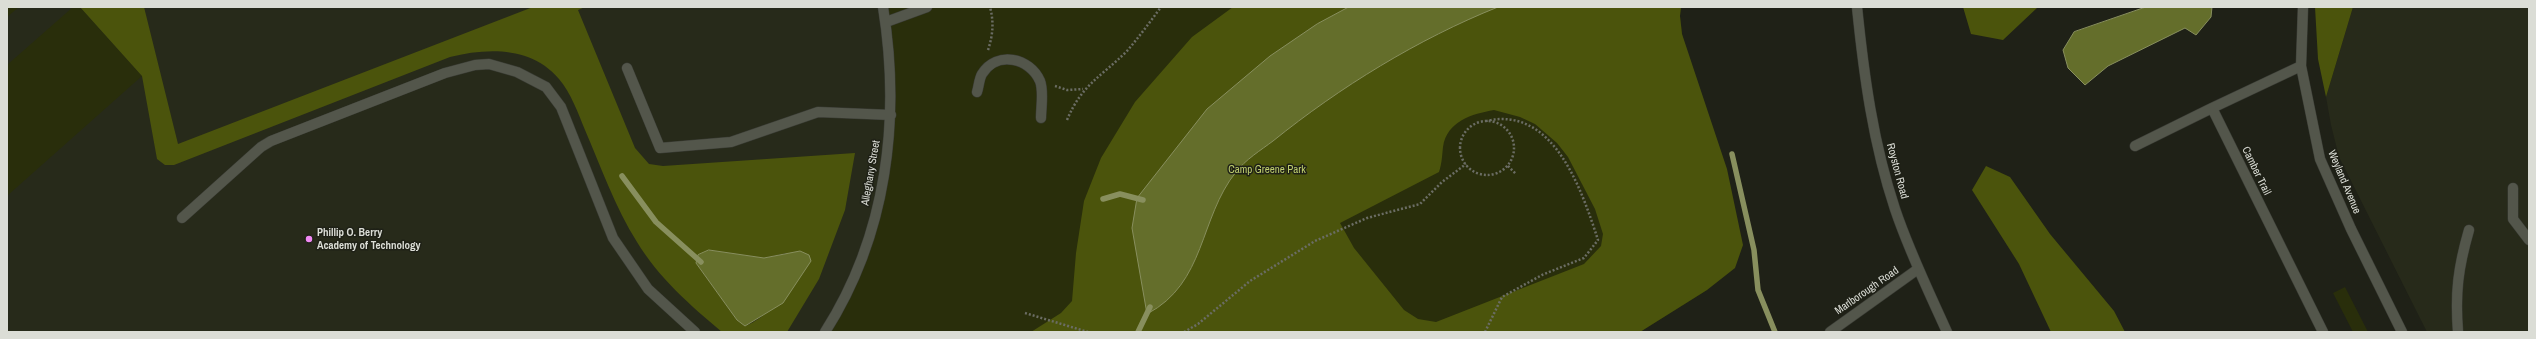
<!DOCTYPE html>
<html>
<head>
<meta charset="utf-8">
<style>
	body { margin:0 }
	#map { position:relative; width:2536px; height:339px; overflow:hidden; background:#1f2117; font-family:"Archivo Narrow",sans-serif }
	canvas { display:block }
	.frame { position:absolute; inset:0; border:8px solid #dbddd6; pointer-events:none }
</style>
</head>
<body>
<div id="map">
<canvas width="2536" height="339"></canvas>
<div class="frame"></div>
</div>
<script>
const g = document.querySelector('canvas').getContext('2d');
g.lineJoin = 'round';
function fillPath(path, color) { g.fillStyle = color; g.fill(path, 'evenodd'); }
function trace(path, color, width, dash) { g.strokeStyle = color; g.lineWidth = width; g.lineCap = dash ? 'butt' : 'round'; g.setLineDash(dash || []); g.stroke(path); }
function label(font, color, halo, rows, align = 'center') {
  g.font = font + ' "Archivo Narrow",sans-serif'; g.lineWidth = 3; g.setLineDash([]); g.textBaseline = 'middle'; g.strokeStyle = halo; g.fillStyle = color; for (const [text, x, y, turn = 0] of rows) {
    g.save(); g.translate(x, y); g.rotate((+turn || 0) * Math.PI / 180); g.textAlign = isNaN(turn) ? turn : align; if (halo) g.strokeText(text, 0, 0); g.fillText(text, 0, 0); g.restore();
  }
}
fillPath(new Path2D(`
	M7,7H879L889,98L880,195L852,277L823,332H7Z
	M2353,7H2529V332H2427L2339,157L2331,125L2326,97Z`), '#272a1a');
fillPath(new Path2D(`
	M7,7H19L7,17Z
	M73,7H80L142,76L7,196V65Z
	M886,7H1681L1680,16L1707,245V290L1640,332H827L854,281L892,146Z
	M2345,287L2368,332H2353L2333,293Z`), '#292e0b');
fillPath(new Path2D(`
	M80,7H144L178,144L533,7H585L578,10L635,148L649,164L663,166L855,153L845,210L819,279L787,332H722C691,306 658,277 637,242C615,207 601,167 585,130C578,113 571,93 559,79C531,46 487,48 450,57L174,165H165L157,159L142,76ZM709,250L764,258L787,253L775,308C764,313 757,322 745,326L737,320L696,263Z
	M1233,7H1681L1680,16L1682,34L1727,169L1743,245L1735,268L1707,290L1640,332H1031L1061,313L1072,301L1076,253L1084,201L1101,158L1135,102L1192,37ZM1494,110L1520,117L1535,124L1557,143L1568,157L1595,209L1603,234L1601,246L1584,264L1436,322L1418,319L1404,310L1354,248L1340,223L1439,172C1442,163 1442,156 1443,147C1447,121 1472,114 1494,110Z
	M1963,7H2038L2003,40L1971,34Z
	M2315,7H2353L2326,97L2318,59Z
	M1986,166L2010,177L2050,234L2114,311L2125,332H2051L2019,264L1972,190Z`), '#4b540c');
const water = new Path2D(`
	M1349,7H1498C1418,39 1340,87 1273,141C1261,150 1245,160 1236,172C1199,218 1206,283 1147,314L1132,228L1137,198L1207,109L1270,56L1317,24Z
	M2146,7H2212L2211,17L2196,35L2185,28L2108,66L2085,85L2068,68L2063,50L2074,32Z
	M709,250L764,258L800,251L809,255L811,261L783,303L745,326L737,320L696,263L698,255Z`);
fillPath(water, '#646e2b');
trace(water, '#888f5e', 1);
trace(new Path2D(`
	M1732,154L1754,250L1758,290L1775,332
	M622,176L656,222L701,262
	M1103,199L1120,194L1143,200
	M1138,332L1150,307`), '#888f5e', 5.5);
const minor = new Path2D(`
	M1857,7C1864,76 1873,143 1895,209C1909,251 1929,292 1947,332
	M2303,7L2301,66L2320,159L2351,229L2402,332
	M886,22L927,7
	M2301,66L2212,108L2323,332
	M627,68L660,148L731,142L818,112L891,115
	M977,92C979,86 979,79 982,74C997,50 1030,58 1040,81C1044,91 1041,107 1041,118
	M2135,146L2212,108
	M2513,188V219L2529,240
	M182,218L261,147L271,141L445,73L475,65L489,64L517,72L546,87L561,107L567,122L613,238L648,289L695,332
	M825,332C887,235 901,119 883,7
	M1830,332L1918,269
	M2458,332C2455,293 2458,268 2469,230`);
trace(minor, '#3b3d36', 11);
trace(new Path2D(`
	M988,50C993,35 994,22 990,7
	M1055,86L1067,90L1083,89
	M1067,120C1082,84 1101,77 1127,51C1139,37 1150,22 1161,7
	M1460 148a27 27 0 1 1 54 0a27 27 0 1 1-54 0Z
	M1508,166L1516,174
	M1025,313L1088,332
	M1184,332L1198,324L1250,281L1315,241L1367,218L1420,204L1442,182L1466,164
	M1485,332L1502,297L1542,275L1584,258L1598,240C1582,191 1554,105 1486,121`), '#6b6d64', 2.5, [2, 2]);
trace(minor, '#53564b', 10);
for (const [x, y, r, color] of [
	[309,239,4,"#f18af4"]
]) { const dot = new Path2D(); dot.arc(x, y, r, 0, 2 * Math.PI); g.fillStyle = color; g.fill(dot); trace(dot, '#1f2117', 1.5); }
label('11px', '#becd6e', '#1f2117', [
	["Camp Greene Park",1267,170]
]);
label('11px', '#dbddd6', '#1f2117', [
	["Royston Road",1897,171,75],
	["Camber Trail",2256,171,64],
	["Alleghany Street",871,173,-80],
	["Weyland Avenue",2344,182,67],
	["Marlborough Road",1867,291,-35]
]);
label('bold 11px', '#dbddd6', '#1f2117', [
	["Phillip O. Berry",317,233],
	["Academy of Technology",317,246]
], 'left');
</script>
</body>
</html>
